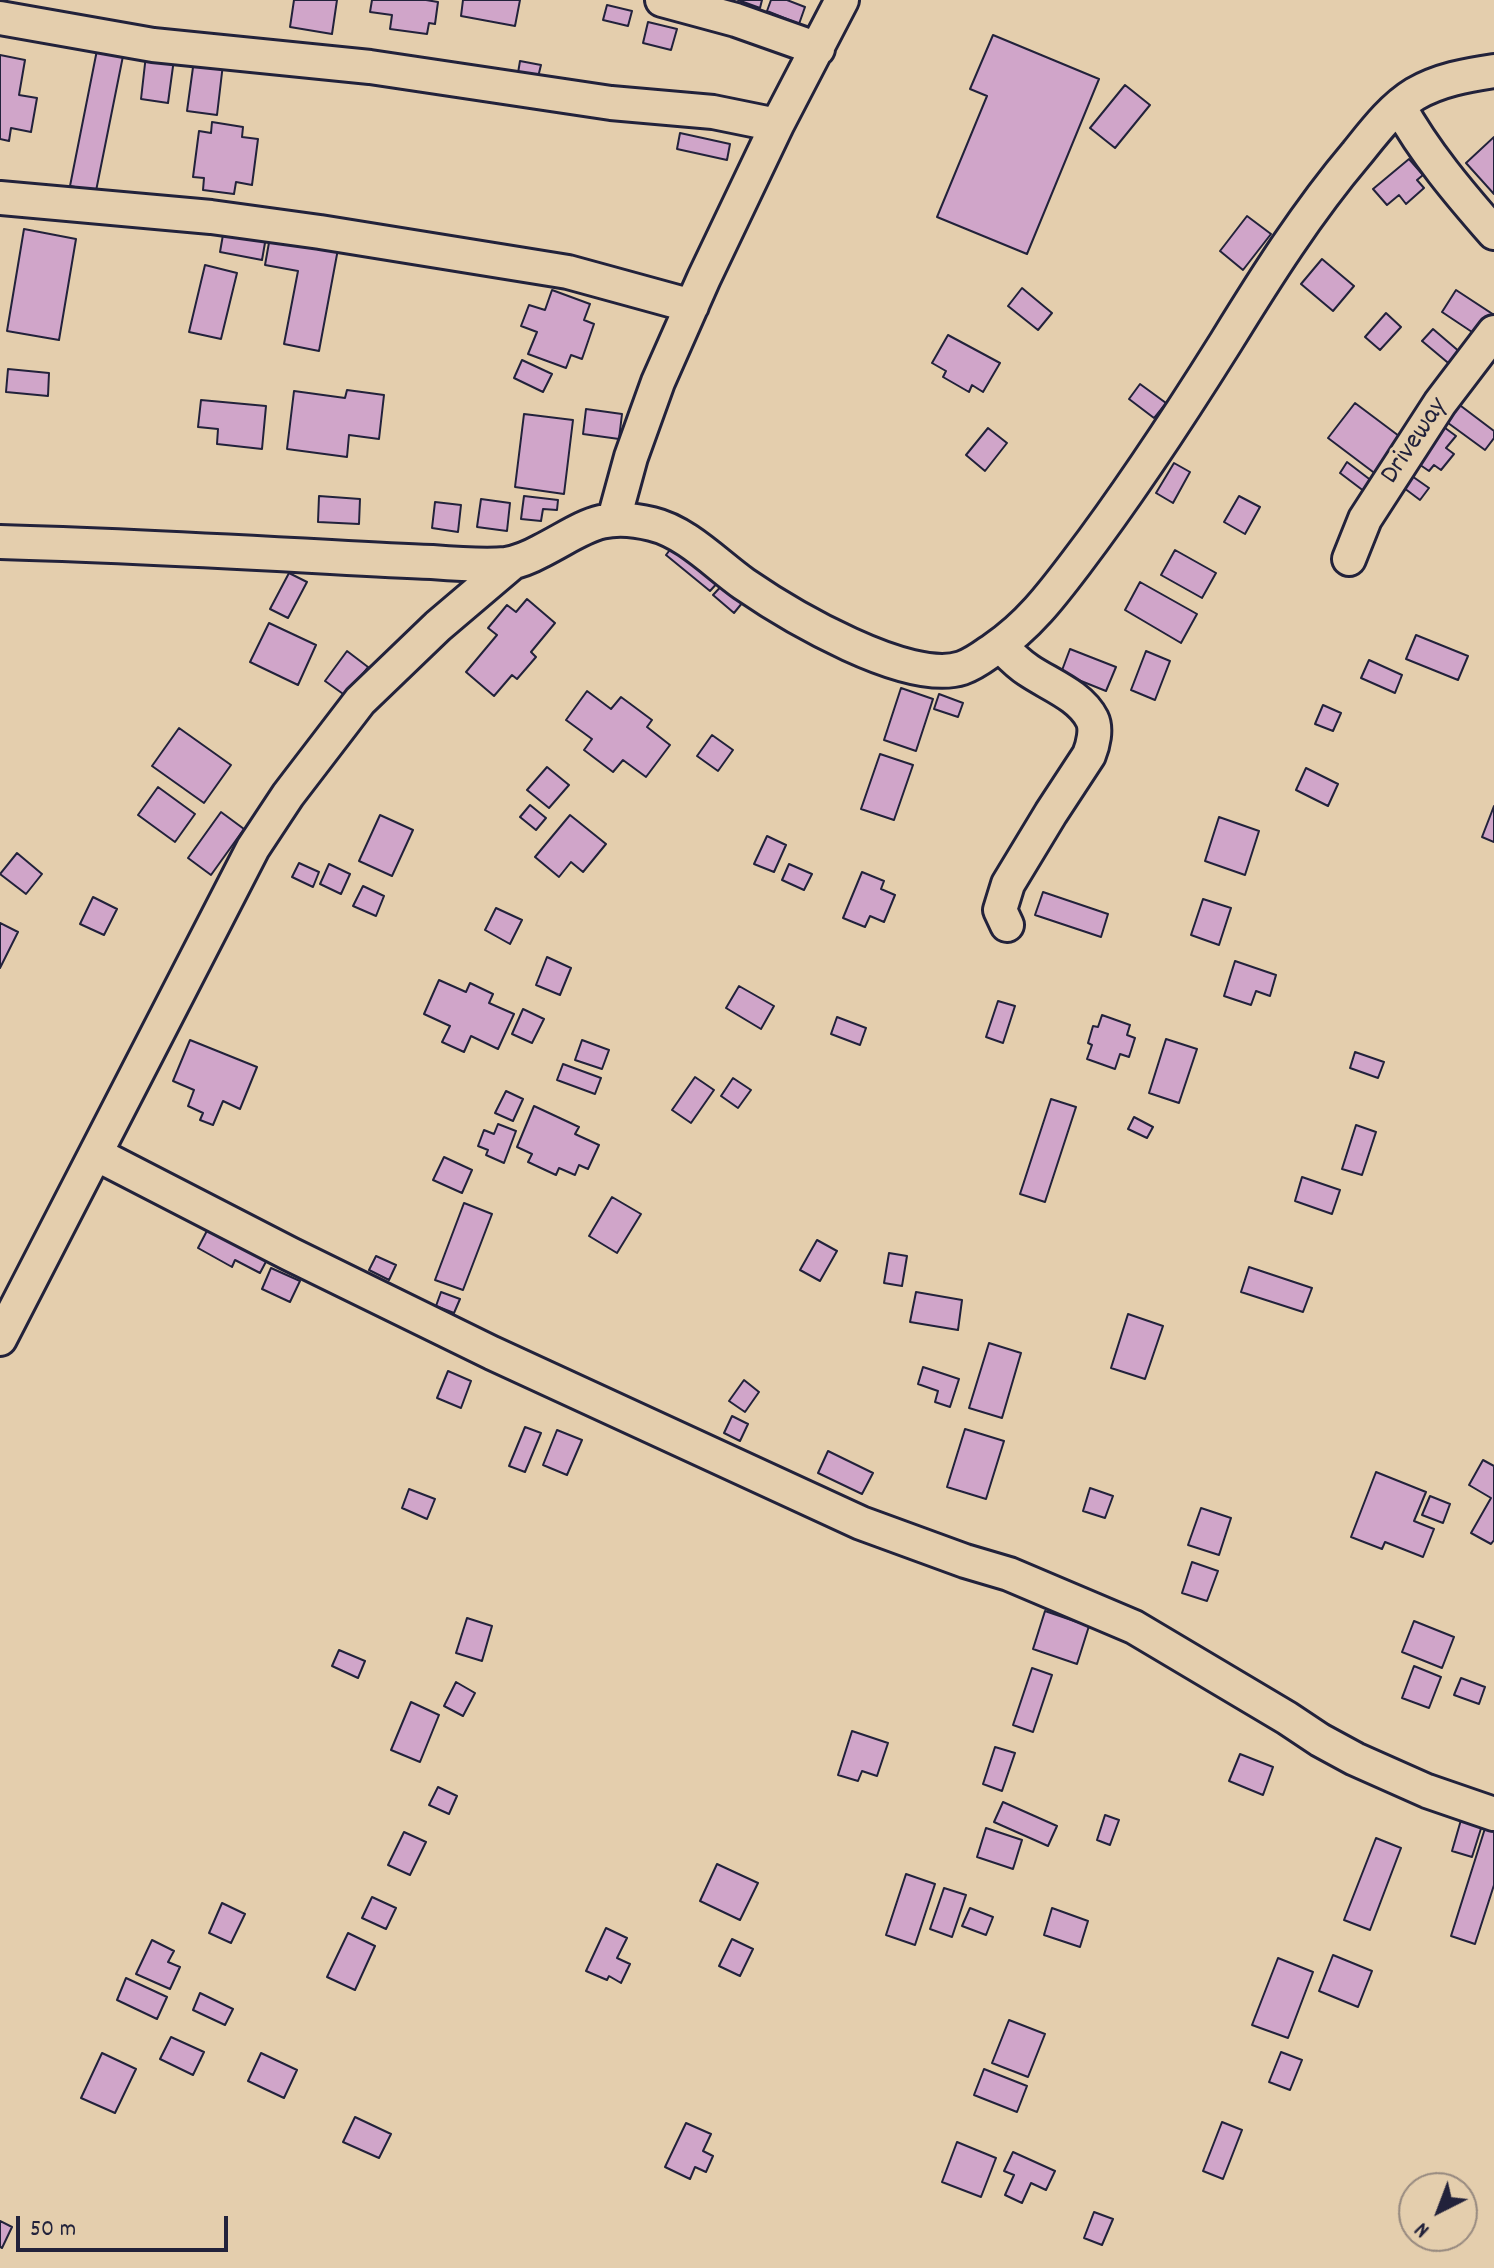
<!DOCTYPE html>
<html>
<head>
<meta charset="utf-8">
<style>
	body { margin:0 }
	#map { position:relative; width:1494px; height:2268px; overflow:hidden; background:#e4cead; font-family:Dekko,sans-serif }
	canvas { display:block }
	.north { position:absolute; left:1398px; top:2172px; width:80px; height:80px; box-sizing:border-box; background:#e4cead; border:2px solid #96897f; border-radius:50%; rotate:222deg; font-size:22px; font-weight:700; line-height:32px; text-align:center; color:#22223b }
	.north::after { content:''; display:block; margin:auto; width:28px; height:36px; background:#22223b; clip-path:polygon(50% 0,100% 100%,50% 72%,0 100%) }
	.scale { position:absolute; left:16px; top:2216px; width:212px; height:36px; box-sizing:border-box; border:4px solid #22223b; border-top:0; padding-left:10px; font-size:24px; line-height:28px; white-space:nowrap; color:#22223b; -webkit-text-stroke:6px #e4cead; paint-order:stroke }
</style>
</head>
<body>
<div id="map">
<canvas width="1494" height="2268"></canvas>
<div class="north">N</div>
<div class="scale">50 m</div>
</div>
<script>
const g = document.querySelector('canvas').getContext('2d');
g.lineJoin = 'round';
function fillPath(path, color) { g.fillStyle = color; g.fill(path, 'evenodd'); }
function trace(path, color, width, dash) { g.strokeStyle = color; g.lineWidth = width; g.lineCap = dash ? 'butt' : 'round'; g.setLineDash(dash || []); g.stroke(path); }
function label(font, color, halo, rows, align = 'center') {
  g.font = font + ' Dekko,sans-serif'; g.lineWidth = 6; g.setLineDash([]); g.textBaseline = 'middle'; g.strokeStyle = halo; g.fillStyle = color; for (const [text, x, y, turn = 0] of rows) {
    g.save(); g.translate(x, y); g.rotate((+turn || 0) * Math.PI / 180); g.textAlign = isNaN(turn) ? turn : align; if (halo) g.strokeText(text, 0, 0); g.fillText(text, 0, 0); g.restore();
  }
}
const building = new Path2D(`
	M294,0H337L332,34L290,27Z
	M372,0H426L438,2L435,24L429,23L427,34L390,29L392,15L370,12Z
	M463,0H520L515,26L461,16Z
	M738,0H762L760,8Z
	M771,0H787L805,7L799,24L767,11Z
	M607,5L632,11L628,26L603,20Z
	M648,22L677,29L671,50L643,43Z
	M993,35L1099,79L1027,254L937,217L987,96L970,89Z
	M98,45L124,51L96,191L70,186Z
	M0,55L25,60L19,95L37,98L31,132L11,128L9,141L0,139Z
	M146,55L174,59L168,103L141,99Z
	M194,60L223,64L217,115L187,111Z
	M520,61L541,65L538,77L518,73Z
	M1125,85L1150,105L1115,148L1090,128Z
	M212,122L243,127L242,137L258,139L252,185L236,182L234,194L203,190L204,178L193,177L199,131L211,133Z
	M680,133L730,144L727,160L677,149Z
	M1494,137V194L1466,163Z
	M1409,159L1423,175L1417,180L1424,188L1406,204L1399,195L1387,205L1373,189Z
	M1247,216L1271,234L1243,270L1220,251Z
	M24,229L76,239L59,340L7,331Z
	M224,229L266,237L262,260L220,252Z
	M270,237L338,249L319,351L284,344L298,271L265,265Z
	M1322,259L1354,286L1333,311L1301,284Z
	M205,265L237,273L221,339L189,332Z
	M1022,288L1052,313L1038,330L1008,306Z
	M552,290L590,304L584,320L594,324L582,359L571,355L566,368L528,354L537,332L521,326L529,305L545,310Z
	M1456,290L1494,315V324L1484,340L1442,312Z
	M1386,313L1401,327L1380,350L1365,337Z
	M1433,329L1475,365L1465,377L1422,341Z
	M948,335L1000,363L983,392L972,385L969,392L943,377L946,371L932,363Z
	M522,360L552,374L543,392L514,378Z
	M8,369L49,373L48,396L6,392Z
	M1140,384L1166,403L1154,418L1129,399Z
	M347,390L384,395L379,439L349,435L347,457L287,449L294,391L345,398Z
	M201,400L266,406L262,449L217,444L218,429L198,427Z
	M1355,403L1415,448L1389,484L1328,438Z
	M1457,403L1494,431V438L1485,450L1444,420Z
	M586,409L622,414L619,439L583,434Z
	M524,414L573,420L564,494L515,487Z
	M1437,422L1456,436L1446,448L1454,454L1441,470L1434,465L1429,471L1410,458Z
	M988,428L1007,443L985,471L966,455Z
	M1347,462L1381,488L1373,498L1340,473Z
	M1174,463L1190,472L1173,503L1156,493Z
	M1409,474L1429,488L1420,500L1400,485Z
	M319,496L360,499L359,524L318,522Z
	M524,496L558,500L557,510L543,509L541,521L521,519Z
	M1239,496L1260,507L1245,534L1224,522Z
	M481,499L510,503L507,531L477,527Z
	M435,502L461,505L458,532L432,528Z
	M675,543L720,580L710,591L666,555Z
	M1175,550L1216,573L1202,598L1161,575Z
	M289,573L307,582L288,618L270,609Z
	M727,580L747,597L734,613L713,595Z
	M1140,582L1197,614L1181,643L1125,610Z
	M527,599L555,623L531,652L536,657L517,679L512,675L494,696L466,672L497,635L488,628L507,605L516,612Z
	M269,623L316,645L298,685L250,662Z
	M1416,635L1468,656L1458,680L1406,659Z
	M1070,649L1116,667L1106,691L1061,673Z
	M347,651L368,667L346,696L325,681Z
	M1146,651L1170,661L1155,700L1131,690Z
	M1369,660L1402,675L1395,693L1361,678Z
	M901,688L933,699L916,751L884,740Z
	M587,691L611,709L621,697L652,720L647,727L670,745L646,777L623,760L613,772L584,750L592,739L566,720Z
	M939,694L963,703L958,717L934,709Z
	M1323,705L1341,713L1333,731L1315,724Z
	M179,728L231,765L204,803L152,766Z
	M712,735L733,750L718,771L697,756Z
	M880,754L913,765L894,820L861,809Z
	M547,767L569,785L549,808L527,790Z
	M1306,768L1338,784L1328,806L1296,790Z
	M158,787L195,814L175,842L138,815Z
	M530,805L546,818L536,830L520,817Z
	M1494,806V842L1482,837Z
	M221,812L244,829L211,875L188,858Z
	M380,815L413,830L392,876L359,861Z
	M570,815L606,844L583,872L571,862L559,877L535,857Z
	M1219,817L1259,831L1245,875L1205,861Z
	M767,836L786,845L774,872L754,864Z
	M17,853L42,874L26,894L0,874Z
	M299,863L319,872L313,887L292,877Z
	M329,864L350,874L341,894L320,884Z
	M789,864L812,874L804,890L782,880Z
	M862,872L884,881L881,889L895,895L884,922L870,916L865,927L843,918Z
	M363,886L384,896L376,916L353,906Z
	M1043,892L1108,914L1101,937L1035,915Z
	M93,897L117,909L104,935L80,924Z
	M1203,899L1231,908L1219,945L1191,935Z
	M496,908L522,920L510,944L485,930Z
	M0,923L18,932L0,968Z
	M547,957L571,968L560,995L536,985Z
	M1235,961L1276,975L1270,996L1256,991L1251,1005L1224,996Z
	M439,980L466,992L470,983L493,994L489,1003L514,1014L498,1049L471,1036L464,1052L442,1042L450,1026L424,1014Z
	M739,986L774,1006L761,1029L726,1008Z
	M998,1001L1015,1006L1003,1043L986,1037Z
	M523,1009L544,1019L532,1043L512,1034Z
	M1102,1015L1130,1025L1127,1035L1135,1038L1129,1057L1120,1054L1115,1069L1087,1059L1092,1045L1088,1043L1093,1026L1098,1027Z
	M837,1017L866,1028L860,1045L831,1034Z
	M1166,1039L1197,1049L1179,1103L1149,1093Z
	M190,1040L257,1067L240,1109L223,1101L213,1125L200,1120L203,1113L188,1106L194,1090L173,1081Z
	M582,1040L609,1050L602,1069L575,1060Z
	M1355,1052L1384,1062L1378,1078L1350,1068Z
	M563,1064L601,1078L595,1094L557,1080Z
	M695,1077L714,1090L691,1123L672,1110Z
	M733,1078L751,1090L738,1108L721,1096Z
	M506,1091L523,1099L513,1121L495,1113Z
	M1051,1099L1076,1107L1045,1202L1020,1194Z
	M534,1106L579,1127L575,1134L599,1145L588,1169L579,1165L575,1175L559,1168L556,1175L528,1162L532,1154L517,1147Z
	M1134,1117L1153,1127L1147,1138L1128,1129Z
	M498,1124L516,1131L504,1163L486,1155L488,1150L478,1146L484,1130L494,1134Z
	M1356,1125L1376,1132L1362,1175L1342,1169Z
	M444,1157L472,1170L462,1193L433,1180Z
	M1302,1177L1340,1190L1332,1214L1295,1201Z
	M612,1197L641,1214L617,1253L589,1236Z
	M464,1203L492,1214L463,1290L435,1280Z
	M211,1223L270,1254L260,1273L235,1260L232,1267L198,1248Z
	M817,1240L837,1251L820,1281L800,1270Z
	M889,1253L907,1256L902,1286L884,1283Z
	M376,1256L396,1265L389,1280L369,1270Z
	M1249,1267L1312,1288L1303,1312L1241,1292Z
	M271,1268L300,1281L290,1302L262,1289Z
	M441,1292L460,1299L454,1313L436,1306Z
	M916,1292L962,1300L958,1330L910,1322Z
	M1128,1314L1163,1326L1145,1379L1111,1368Z
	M989,1343L1021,1353L1002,1418L969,1408Z
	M923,1367L959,1379L950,1407L935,1402L938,1391L918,1384Z
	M448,1371L471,1381L461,1408L437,1398Z
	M744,1380L759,1392L745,1412L729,1401Z
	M732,1416L748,1424L740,1441L724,1433Z
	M525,1427L541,1433L525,1472L509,1466Z
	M965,1429L1004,1441L986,1499L947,1487Z
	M557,1430L582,1440L567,1475L543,1465Z
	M828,1451L873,1473L862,1494L818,1473Z
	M1483,1460L1494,1466V1540L1491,1544L1471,1533L1491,1498L1469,1485Z
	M1376,1472L1426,1492L1414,1521L1434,1529L1423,1557L1385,1542L1382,1549L1351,1537Z
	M1090,1488L1113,1496L1105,1518L1083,1511Z
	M409,1489L435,1499L427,1519L402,1508Z
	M1430,1496L1450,1504L1443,1523L1422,1515Z
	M1201,1508L1231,1518L1219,1555L1188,1545Z
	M1192,1562L1218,1571L1207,1601L1182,1593Z
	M1045,1611L1089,1626L1077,1664L1033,1649Z
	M467,1618L492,1626L482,1661L456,1653Z
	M1414,1621L1454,1637L1442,1668L1402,1652Z
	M339,1650L365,1661L358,1678L332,1666Z
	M1414,1666L1441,1677L1429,1708L1402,1698Z
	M1032,1668L1052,1675L1033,1732L1013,1725Z
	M1461,1678L1485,1687L1479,1704L1454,1695Z
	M456,1682L475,1693L463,1716L444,1706Z
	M411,1702L439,1715L420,1762L391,1750Z
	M852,1731L888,1743L877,1776L862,1771L858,1781L838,1775Z
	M995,1747L1015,1753L1002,1791L983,1784Z
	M1240,1754L1273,1767L1263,1795L1229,1781Z
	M438,1787L457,1796L449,1814L429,1805Z
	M1003,1802L1057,1826L1048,1846L994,1822Z
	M1463,1813L1484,1819L1472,1857L1452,1851Z
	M1105,1815L1119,1820L1110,1845L1097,1840Z
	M1487,1822L1494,1824V1885L1475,1944L1451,1936Z
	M986,1828L1022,1840L1013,1869L977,1857Z
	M404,1832L426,1842L410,1875L388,1865Z
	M1376,1838L1401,1848L1370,1930L1344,1920Z
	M717,1864L758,1883L740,1920L700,1901Z
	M906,1874L935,1884L915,1945L886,1935Z
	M944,1888L966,1895L952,1937L930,1929Z
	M372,1897L396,1908L386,1929L362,1918Z
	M222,1903L245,1914L231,1943L209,1933Z
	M970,1908L993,1917L986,1935L962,1926Z
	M1052,1908L1088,1921L1080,1947L1044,1935Z
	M606,1928L627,1938L617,1958L630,1964L621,1983L609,1976L607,1980L586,1971Z
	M348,1933L375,1946L355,1990L327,1977Z
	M732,1939L753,1949L740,1976L719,1966Z
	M152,1940L174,1951L168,1962L180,1967L170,1989L136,1974Z
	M1333,1955L1372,1971L1358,2007L1319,1991Z
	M1278,1958L1313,1972L1288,2038L1252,2025Z
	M126,1978L167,1997L157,2019L117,2000Z
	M200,1993L233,2009L225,2025L193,2010Z
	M1009,2020L1045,2034L1028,2077L992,2063Z
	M171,2037L204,2052L193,2075L160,2059Z
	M1281,2052L1302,2060L1290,2090L1269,2082Z
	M102,2053L136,2069L115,2113L81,2098Z
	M261,2053L297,2070L284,2098L248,2081Z
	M984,2069L1027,2086L1017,2112L974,2095Z
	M355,2117L391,2134L379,2158L343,2142Z
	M1222,2122L1242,2130L1223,2179L1203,2171Z
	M686,2123L711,2134L703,2151L713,2156L706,2172L695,2167L690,2179L665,2167Z
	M957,2142L996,2158L981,2197L942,2182Z
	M1013,2152L1055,2171L1046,2190L1031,2183L1022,2203L1005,2195L1014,2175L1004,2171Z
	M1094,2212L1113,2219L1102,2245L1084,2238Z
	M0,2221L12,2227L2,2248L0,2247Z`);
fillPath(building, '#d0a5c9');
trace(building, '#22223b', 2);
const minor = new Path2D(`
	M662,0L736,20L818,49
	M0,18L153,45L370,67L611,103L713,112L777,125
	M1399,106C1425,153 1459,193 1494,233
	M0,198L211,217L320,232L568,272L692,306
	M614,519L631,457L658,382L704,278L777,125L842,0
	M0,542C111,545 221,551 331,557C365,559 399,561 432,562C457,564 482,566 506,564C518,562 530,557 541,551C584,529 600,511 652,524C686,532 716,564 744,584C789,615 908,686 962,668C974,664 984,656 994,649C1028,626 1051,596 1076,563C1130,492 1179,417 1226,342C1266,277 1307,212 1357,153C1374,132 1392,108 1415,94C1439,80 1467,75 1494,71
	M1349,559L1365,519L1440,403L1494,332
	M1000,645C1009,654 1017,663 1028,670C1048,684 1080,695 1092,719C1097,729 1093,745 1089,755L1051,813L1008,884L1000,910L1007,925
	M96,1154L290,1254L492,1353L861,1523L965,1561L1009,1574L1134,1627L1287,1718L1320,1740L1355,1759L1427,1791L1494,1814
	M0,1339L253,848L288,795L360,701L438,626L511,564`);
trace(minor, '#22223b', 38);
trace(minor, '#e4cead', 32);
label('28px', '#22223b', '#e4cead', [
	["Driveway",1416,442,-56]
]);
</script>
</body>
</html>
